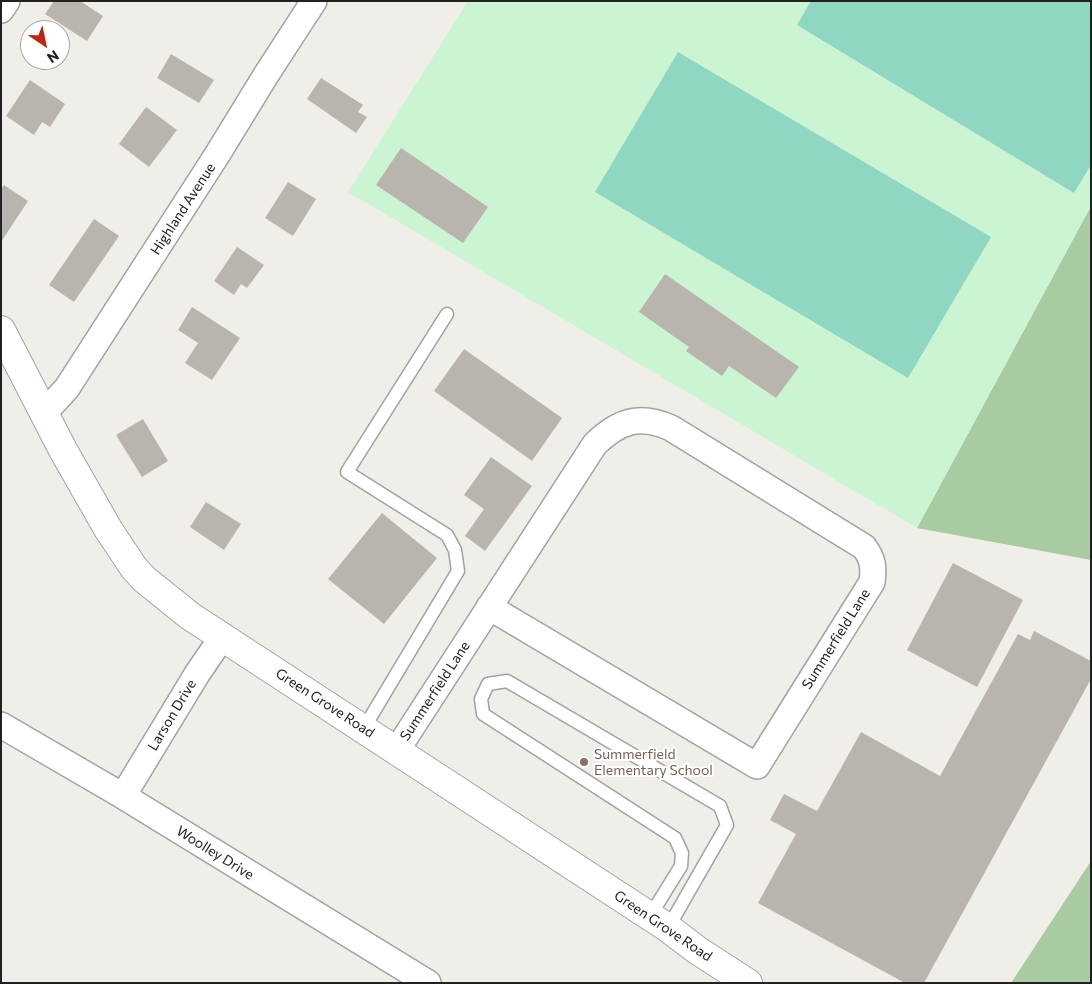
<!DOCTYPE html>
<html>
<head>
<meta charset="utf-8">
<style>
	body { margin:0 }
	#map { position:relative; width:1092px; height:984px; overflow:hidden; background:#f0eee8; font-family:Commissioner,sans-serif }
	canvas { display:block }
	.frame { position:absolute; inset:0; border:2px solid #212121; pointer-events:none }
	.north { position:absolute; left:20px; top:20px; width:50px; height:50px; box-sizing:border-box; background:#fff; border:1px solid #a6a6a6; border-radius:50%; rotate:146deg; font-size:14px; font-weight:700; line-height:20px; text-align:center; color:#212121 }
	.north::after { content:''; display:block; margin:auto; width:18px; height:22px; background:#bd2614; clip-path:polygon(50% 0,100% 100%,50% 72%,0 100%) }
</style>
</head>
<body>
<div id="map">
<canvas width="1092" height="984"></canvas>
<div class="frame"></div>
<div class="north">N</div>
</div>
<script>
const g = document.querySelector('canvas').getContext('2d');
g.lineJoin = 'round';
function fillPath(path, color) { g.fillStyle = color; g.fill(path, 'evenodd'); }
function trace(path, color, width, dash) { g.strokeStyle = color; g.lineWidth = width; g.lineCap = dash ? 'butt' : 'round'; g.setLineDash(dash || []); g.stroke(path); }
function label(font, color, halo, rows, align = 'center') {
  g.font = font + ' Commissioner,sans-serif'; g.lineWidth = 4; g.setLineDash([]); g.textBaseline = 'middle'; g.strokeStyle = halo; g.fillStyle = color; for (const [text, x, y, turn = 0] of rows) {
    g.save(); g.translate(x, y); g.rotate((+turn || 0) * Math.PI / 180); g.textAlign = isNaN(turn) ? turn : align; if (halo) g.strokeText(text, 0, 0); g.fillText(text, 0, 0); g.restore();
  }
}
fillPath(new Path2D(`
	M1091,206V560L917,528Z
	M1091,861V983H1011Z`), '#a9cba1');
fillPath(new Path2D(`
	M468,1H1091V206L917,528L348,192Z`), '#cbf5d2');
fillPath(new Path2D(`
	M811,1H1091V165L1074,193L797,25Z
	M678,52L991,237L908,378L595,192Z`), '#8fd7c2');
fillPath(new Path2D(`
	M54,1H80L103,16L87,41L45,14Z
	M171,54L214,80L199,103L157,78Z
	M321,78L363,105L358,112L367,117L356,133L307,99Z
	M30,80L65,104L50,127L42,122L34,135L6,116Z
	M146,107L177,130L149,167L119,144Z
	M401,148L488,207L463,243L376,185Z
	M288,182L316,199L293,236L265,218Z
	M4,185L28,201L1,242V189Z
	M94,219L119,236L74,302L49,285Z
	M237,247L264,265L247,288L241,284L234,295L214,281Z
	M665,274L799,367L776,398L729,366L722,376L686,351L689,347L639,312Z
	M192,307L240,338L212,380L185,363L198,343L178,330Z
	M464,349L562,418L532,461L434,391Z
	M143,419L168,461L142,477L116,435Z
	M491,457L532,486L485,551L465,536L484,509L464,495Z
	M206,502L241,524L224,550L190,527Z
	M382,513L437,558L384,624L328,579Z
	M953,563L1023,600L977,687L907,650Z
	M1034,631L1091,661V679L924,983H905L758,903L796,834L770,820L784,794L817,811L861,732L940,776L1018,634L1030,640Z`), '#b9b4ae');
const service = new Path2D(`
	M364,728L458,571L455,550L447,535L347,472L447,314
	M650,916L681,866L682,853L675,838L483,714L481,699L488,684L507,681L720,806L727,825L668,928`);
const minor = new Path2D(`
	M1,10L7,1
	M45,412L67,388L217,155L266,75L314,1
	M1,725L123,796L428,983
	M397,750L595,444C619,421 639,414 671,428L864,547C873,559 874,567 872,582L757,766L489,607
	M123,796L197,674L223,636`);
const tertiary = new Path2D(`
	M1,330L63,450L108,529L134,568L144,579L190,616L668,928L697,950L748,983`);
trace(service, '#a2a2a2', 15);
trace(minor, '#a2a2a2', 28);
trace(tertiary, '#a2a2a2', 30);
trace(service, '#fff', 12);
trace(minor, '#fff', 25);
trace(tertiary, '#fff', 28);
for (const [x, y, r, color] of [
	[584,762,5,"#8d6e63"]
]) { const dot = new Path2D(); dot.arc(x, y, r, 0, 2 * Math.PI); g.fillStyle = color; g.fill(dot); trace(dot, '#fff', 2); }
label('14px', '#212121', '#fff', [
	["Highland Avenue",183,209,-57],
	["Summerfield Lane",836,639,-58],
	["Summerfield Lane",435,691,-57],
	["Green Grove Road",325,703,33],
	["Larson Drive",172,715,-59],
	["Woolley Drive",215,853,32],
	["Green Grove Road",663,926,34]
]);
label('14px', '#785e54', '#fff', [
	["Summerfield",594,754],
	["Elementary School",594,770]
], 'left');
</script>
</body>
</html>
